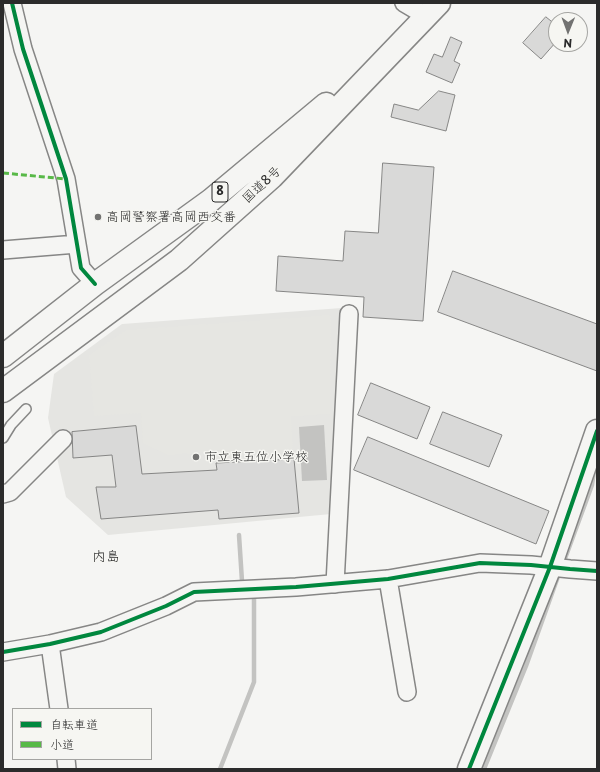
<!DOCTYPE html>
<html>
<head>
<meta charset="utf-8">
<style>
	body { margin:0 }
	#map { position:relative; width:600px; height:772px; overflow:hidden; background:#f5f5f3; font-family:"Playpen Sans","Klee One",sans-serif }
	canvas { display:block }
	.frame { position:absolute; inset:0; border:4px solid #2b2b2b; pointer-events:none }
	.legend { position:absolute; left:12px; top:708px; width:140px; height:52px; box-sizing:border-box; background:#f6f6f2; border:1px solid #a5a5a2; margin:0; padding:5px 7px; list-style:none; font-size:12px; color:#2b2b2b }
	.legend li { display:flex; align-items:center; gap:8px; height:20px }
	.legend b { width:20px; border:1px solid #a5a5a2 }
	.north { position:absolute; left:548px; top:12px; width:40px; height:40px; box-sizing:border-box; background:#f6f6f2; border:1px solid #a5a5a2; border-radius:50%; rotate:181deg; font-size:11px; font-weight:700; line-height:16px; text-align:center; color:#2b2b2b }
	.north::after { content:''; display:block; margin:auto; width:14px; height:18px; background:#727271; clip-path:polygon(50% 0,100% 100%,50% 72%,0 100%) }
</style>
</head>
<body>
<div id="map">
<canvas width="600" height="772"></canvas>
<div class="frame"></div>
<ul class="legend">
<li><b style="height:5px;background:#00873e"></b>自転車道</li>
<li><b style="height:5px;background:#58b947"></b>小道</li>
</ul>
<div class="north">N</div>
</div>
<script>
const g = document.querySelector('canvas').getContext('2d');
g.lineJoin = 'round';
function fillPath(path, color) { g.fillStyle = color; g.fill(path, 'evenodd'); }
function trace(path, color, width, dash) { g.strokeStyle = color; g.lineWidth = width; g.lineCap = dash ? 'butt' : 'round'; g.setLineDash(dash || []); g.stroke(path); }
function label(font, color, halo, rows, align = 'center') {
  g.font = font + ' "Playpen Sans","Klee One",sans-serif'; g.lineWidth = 3; g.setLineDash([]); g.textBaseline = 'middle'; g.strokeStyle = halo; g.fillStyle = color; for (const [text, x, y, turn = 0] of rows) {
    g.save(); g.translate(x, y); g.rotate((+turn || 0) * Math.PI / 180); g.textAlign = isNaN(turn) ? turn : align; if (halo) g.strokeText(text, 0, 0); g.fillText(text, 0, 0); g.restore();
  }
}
fillPath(new Path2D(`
	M342,308L331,514L108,535L66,497L48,418L54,374L122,324Z`), '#e5e5e2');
fillPath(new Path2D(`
	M331,315L330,414L291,417L293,453L215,459L206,452L168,455L143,443L141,413L94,416L89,355L126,330Z`), '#e6e6e2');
fillPath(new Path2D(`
	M324,425L327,480L302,481L299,427Z`), '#c3c3c1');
trace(new Path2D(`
	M239,535L242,581
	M563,564L592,485L594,471
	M220,769L254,682V595
	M484,769L526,666L560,571`), '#c3c3c1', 4.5);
const building = new Path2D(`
	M546,17L556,25V42L541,59L523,43Z
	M451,37L462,42L454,61L460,64L452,83L426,72L434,54L442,57Z
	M439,91L455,95L446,131L391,117L394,104L418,110Z
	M383,163L434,167L423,321L363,317L364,297L276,291L278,256L343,261L345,231L378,233Z
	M453,271L597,324V371L438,312Z
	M371,383L430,407L417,439L358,415Z
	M443,412L502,435L489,467L430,444Z
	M136,426L142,474L217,470L216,463L294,459L299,513L219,519L218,510L101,519L96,487H116L112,455L73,458L72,432Z
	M368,437L549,511L536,544L354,470Z`);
fillPath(building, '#d9d9d8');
trace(building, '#868685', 1);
const lane = new Path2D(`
	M3,438L11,425L26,409`);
const street = new Path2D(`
	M12,3L23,49L66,179L81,268L95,284
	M404,3L426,16
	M3,250L77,244
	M3,494L10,492L63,439
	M388,579L407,692
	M335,584L349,314
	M50,644L59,709
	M3,652L50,644L101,632L166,606L194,592L296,587L388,579L480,563L531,565L570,569L597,571
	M66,759L67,769`);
const secondary = new Path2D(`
	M469,769L550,567L597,431`);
const highway = new Path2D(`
	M3,356L95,284L211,200L326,104
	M3,391L179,260L272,177L439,3`);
trace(lane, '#868685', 12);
trace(street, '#868685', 20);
trace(secondary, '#868685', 25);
trace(highway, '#868685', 25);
trace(lane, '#f5f5f3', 9);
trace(street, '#f5f5f3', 17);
trace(secondary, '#f5f5f3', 22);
trace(highway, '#f5f5f3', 22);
trace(new Path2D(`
	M3,173L66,179`), '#58b947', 3, [6, 3]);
trace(new Path2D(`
	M12,3L23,49L66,179L81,268L95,284
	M3,652L50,644L101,632L166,606L194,592L296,587L388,579L480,563L531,565L570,569L597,571
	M469,769L550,567L597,431`), '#00873e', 4);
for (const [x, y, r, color] of [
	[98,217,4,"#727271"],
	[196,457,4,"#727271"]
]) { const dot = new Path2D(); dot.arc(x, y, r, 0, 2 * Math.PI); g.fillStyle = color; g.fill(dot); trace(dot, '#f6f6f2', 1.5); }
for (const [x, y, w] of [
	[220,192,16]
]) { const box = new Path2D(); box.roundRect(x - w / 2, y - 10, w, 20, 3); g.fillStyle = '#f6f6f2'; g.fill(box); trace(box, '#2b2b2b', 1); }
label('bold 12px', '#2b2b2b', null, [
	["8",220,192]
]);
label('13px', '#2b2b2b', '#f6f6f2', [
	["国道8号",262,185,-43]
]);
label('13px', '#2b2b2b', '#f6f6f2', [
	["高岡警察署高岡西交番",106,217],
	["市立東五位小学校",204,457]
], 'left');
label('14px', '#2b2b2b', '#f6f6f2', [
	["内島",106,557]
]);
</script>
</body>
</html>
